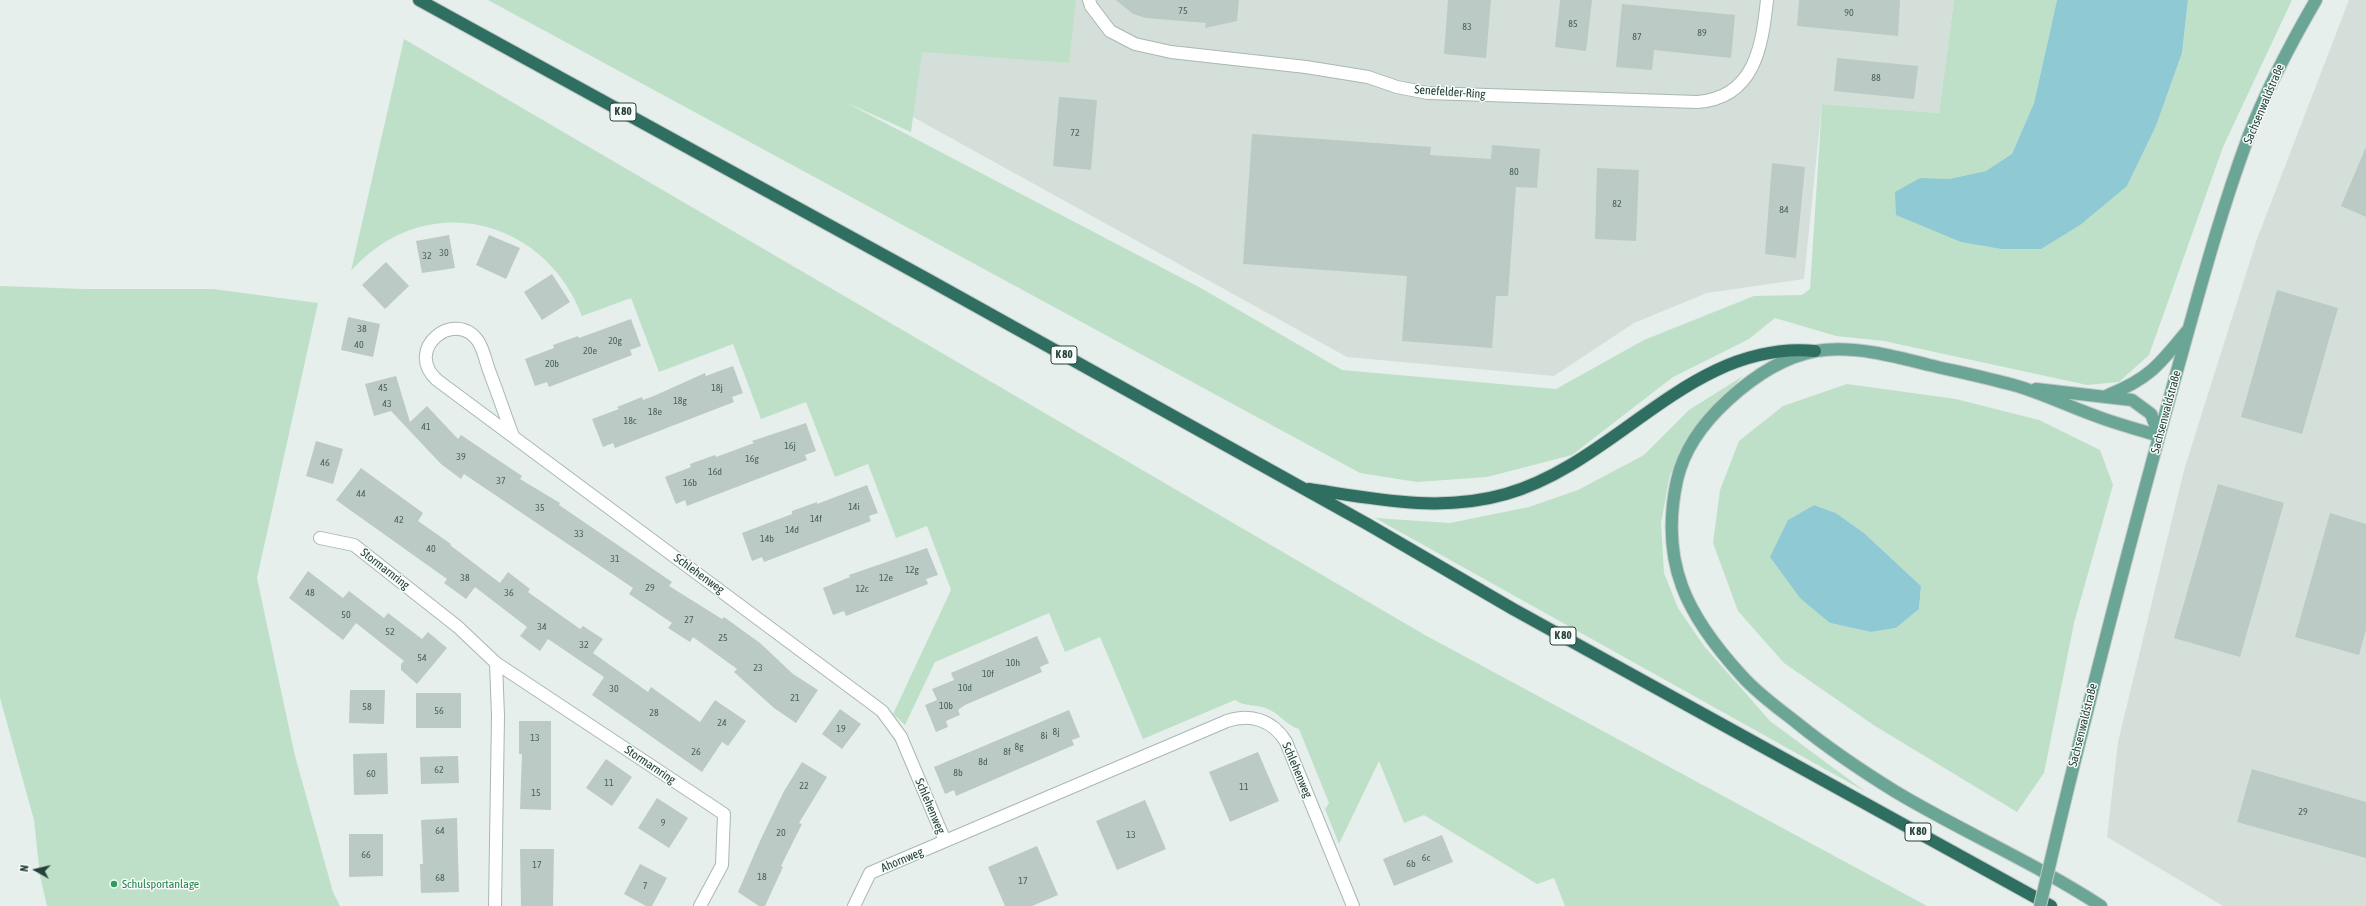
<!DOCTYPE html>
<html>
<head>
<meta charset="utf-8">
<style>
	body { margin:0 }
	#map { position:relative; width:2366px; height:906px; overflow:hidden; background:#e6efeb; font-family:"Asap Condensed",sans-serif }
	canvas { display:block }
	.north { position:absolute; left:16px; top:850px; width:40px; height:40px; -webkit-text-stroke:3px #f7fbf9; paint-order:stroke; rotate:278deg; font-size:11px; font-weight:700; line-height:16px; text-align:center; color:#24423a }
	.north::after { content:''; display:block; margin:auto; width:14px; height:18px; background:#24423a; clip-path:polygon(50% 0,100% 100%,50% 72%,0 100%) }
</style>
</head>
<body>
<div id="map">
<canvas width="2366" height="906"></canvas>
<div class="north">N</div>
</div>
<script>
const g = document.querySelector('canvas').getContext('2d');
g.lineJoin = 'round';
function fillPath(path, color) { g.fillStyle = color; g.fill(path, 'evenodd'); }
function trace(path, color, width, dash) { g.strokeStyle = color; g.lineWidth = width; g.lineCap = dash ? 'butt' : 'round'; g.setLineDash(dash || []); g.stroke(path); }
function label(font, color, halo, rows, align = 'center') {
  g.font = font + ' "Asap Condensed",sans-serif'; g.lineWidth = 3; g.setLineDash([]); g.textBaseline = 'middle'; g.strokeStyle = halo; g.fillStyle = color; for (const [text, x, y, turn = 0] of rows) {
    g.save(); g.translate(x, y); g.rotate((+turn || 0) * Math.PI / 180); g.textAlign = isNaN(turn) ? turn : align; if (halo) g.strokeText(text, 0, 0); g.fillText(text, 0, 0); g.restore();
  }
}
fillPath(new Path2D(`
	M683,0H1954L1939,113L1822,104L1804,279L1707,293L1634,323L1554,376L1347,357L846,80Z
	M2349,0H2366V906H2223L2107,837L2118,742L2184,470L2257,239Z`), '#d4dfda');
fillPath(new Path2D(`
	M488,0H1076L1069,63L922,52L911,132L845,102L1199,287L1342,370L1556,389L1644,340L1754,296L1802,295L1810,289L1822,104L1939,113L1954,0H2057L2034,103L2012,155L1987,171L1949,179L1920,178L2127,186L2156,126L2182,53L2188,0H2292L2223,147L2149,355L2119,382L2087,385L1884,341L1836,336L1775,318L1749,339L1673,377L1572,455L1487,477L1417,482L1360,473Z
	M404,39L1425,635L1927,906H1565L1554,878L1537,884L1424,815L1404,823L1379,761L1339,844L1325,809L1329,803L1299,729C1287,726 1280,714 1268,709C1257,704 1244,707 1235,700L1143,739L1100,637L1065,652L1049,613L935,662L905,725L893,714L951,590L927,526L896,538L868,464L835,477L806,402L761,419L733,344L659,372L631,298L582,316C543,216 424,189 351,271Z
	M0,286L84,289H213L318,303L257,578L295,756L333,892L340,906H47L40,876L34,820L0,698Z
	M1743,376L1699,422L1670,475L1661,523L1664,573L1678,608L1704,646L1770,721L1866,792L1375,518L1450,523L1529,507L1578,490L1644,455L1689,410Z
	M1847,384L1956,399L2039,420L2100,450L2113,485L2074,623L2044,773L2017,812L1875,726L1784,663L1738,611L1713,543L1720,490L1739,441L1783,406ZM1814,505L1836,513L1864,533L1921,586L1919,609L1896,628L1871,632L1830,623L1788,520Z`), '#bfe0c8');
fillPath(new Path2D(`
	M2057,0H2188L2182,53L2156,126L2127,186L2080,225L2041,249H2002L1961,242L1896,215L1895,192L1920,178L1949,179L1986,171L2012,154L2034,103Z
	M1814,505L1836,513L1864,533L1921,586L1919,609L1896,628L1871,632L1830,623L1800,598L1770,557L1788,520Z`), '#8ec9d4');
fillPath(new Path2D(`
	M1116,0H1239L1237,21L1205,28L1206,23L1146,18L1133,14Z
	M1448,0H1491L1486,58L1444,54Z
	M1560,0H1592L1586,51L1555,47Z
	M1799,0H1900L1898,36L1797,26Z
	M1622,4L1735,15L1731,58L1654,50L1652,70L1616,67Z
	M1837,58L1918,66L1914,99L1834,91Z
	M1059,97L1097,100L1091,170L1053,166Z
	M1252,134L1431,147L1430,155L1491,159L1492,145L1540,149L1537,188L1516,187L1508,296H1496L1492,348L1402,341L1407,276L1243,264Z
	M2366,147V217L2341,206Z
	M1772,163L1805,167L1796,258L1765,254Z
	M1597,168L1639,170L1636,241L1595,239Z
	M449,235L455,268L422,273L416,241Z
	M489,235L520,248L506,279L476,265Z
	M386,262L409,286L385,309L362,285Z
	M552,274L570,302L542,320L524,292Z
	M2277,290L2338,308L2302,434L2241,417Z
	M348,317L380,324L373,357L341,350Z
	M631,319L641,346L630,350L632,355L549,387L547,382L535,386L525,359L554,348L553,345L578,336L579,338Z
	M733,366L743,393L732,397L734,402L615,448L613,443L603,447L592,419L619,409L617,407L642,397L643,400L656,395L705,373L706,376Z
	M396,376L410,422L427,406L458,439L461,435L522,476L520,479L560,503L559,505L672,582L669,586L722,619L724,617L760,643L793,674L818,690L796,723L774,708L734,672L737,669L693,637L690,642L668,628L672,623L629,594L633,588L464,474L461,479L441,464L391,411L374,416L365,384Z
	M806,423L816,451L805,455L807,460L687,506L685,500L676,504L665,477L691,467L690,464L715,455L716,457L754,443L752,441Z
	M316,441L343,449L333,484L306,476Z
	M361,468L423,513L418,521L451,544L450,545L500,583L508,572L530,589L528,592L580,629L583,626L603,639L593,653L648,692L651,687L700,722L715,700L746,721L728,746L722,742L702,772L592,695L604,677L548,639L540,651L520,636L527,627L475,587L466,599L444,583L447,579L336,500Z
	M2218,484L2284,503L2240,657L2174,638Z
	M867,485L878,513L869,516L871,521L764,562L762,557L752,561L742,533L792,514V511L817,502V504Z
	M2330,513L2366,524V630L2359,655L2295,637Z
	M927,548L938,575L926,579L928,584L846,616L844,611L833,615L823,588L850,577L849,575Z
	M308,571L343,598L349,591L384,618L388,613L422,639L428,632L447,648L417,684L401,670V664L404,661L356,623L343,640L289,598Z
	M1037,636L1049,663L1040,667L1042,672L965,705L958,710L960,715L946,721L948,727L936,732L925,705L937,700L932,689L954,680L951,673Z
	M350,690H385L384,724L349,723Z
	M416,693H461V728H416Z
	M840,709L861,724L842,749L822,734Z
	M1069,710L1080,737L1072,740L1074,745L956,796L954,790L945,794L934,767Z
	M519,721H551V810L520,809L522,754H519Z
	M1258,752L1279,801L1230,822L1209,772Z
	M387,753L388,794L354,795L353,754Z
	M458,756L459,783L421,784L420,757Z
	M606,759L632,777L612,806L586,788Z
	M802,762L827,777L799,823L802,824L781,866L783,867L765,906H759L738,892L760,841L784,791Z
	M2252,769L2366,802V858L2237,822Z
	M657,798L688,818L669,848L638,828Z
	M1145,800L1166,849L1117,870L1096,821Z
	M457,818L459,892L421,893L420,864H423L421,820Z
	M349,834H383V876L349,877Z
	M1442,835L1453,862L1394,886L1383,859Z
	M1037,846L1058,895L1032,906H1005L988,867Z
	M520,849H554L553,906H521Z
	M640,864L667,878L652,906H646L624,894Z`), '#bbcac4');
const minor = new Path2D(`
	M1089,0L1091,6L1110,31L1135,44L1171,52L1306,67L1368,77L1397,87L1428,93L1697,102C1755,98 1762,46 1767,0
	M513,436C505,415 498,394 490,373C486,363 484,350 478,341C455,308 403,349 437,380L882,711L901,737L945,841
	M320,538L354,545L458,627L496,663L498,716L495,906
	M496,663L724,814L722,865L700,906
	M854,906L870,873L1227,721C1250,713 1273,720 1286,742L1353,906`);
const major = new Path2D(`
	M2036,389L2132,400L2151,414L2159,435
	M2108,395C2149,379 2160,364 2187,331
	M2056,838C2092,688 2131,538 2172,389C2196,304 2218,218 2249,135C2267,88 2291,43 2316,0
	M2101,906C2035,863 1963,832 1896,792C1862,771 1828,748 1797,723C1778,708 1758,694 1742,676C1687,616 1659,563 1677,480C1684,449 1705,421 1728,400C1752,378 1783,357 1816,351C1852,345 1894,356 1929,365C1959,372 1988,378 2017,386C2044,394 2070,407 2096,416C2116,424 2138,429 2159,436`);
const highway = new Path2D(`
	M419,0L929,280L1369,525L1513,609L2051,906
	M1309,489C1375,499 1440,513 1506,494C1618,462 1691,340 1815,351`);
trace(minor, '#a8b8b2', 14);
trace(major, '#c2cac8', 14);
trace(highway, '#c2cac8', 14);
trace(minor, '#fff', 12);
trace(major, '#6aa596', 12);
trace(highway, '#2f6f62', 12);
const majorBridge = new Path2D(`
	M2040,906L2056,838`);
trace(majorBridge, '#c2cac8', 14, []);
trace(majorBridge, '#6aa596', 12);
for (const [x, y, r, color] of [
	[114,884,4,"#2e9e5b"]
]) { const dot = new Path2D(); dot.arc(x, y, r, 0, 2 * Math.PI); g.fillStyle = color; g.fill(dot); trace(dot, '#f7fbf9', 1.5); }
label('10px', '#4a645c', null, [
	["75",1183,11],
	["90",1849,13],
	["85",1573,24],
	["83",1467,27],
	["89",1702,33],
	["87",1637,37],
	["88",1876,78],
	["72",1075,133],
	["80",1514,172],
	["82",1617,204],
	["84",1784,210],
	["30",444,253],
	["32",427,256],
	["38",362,329],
	["20g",615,341],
	["40",359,345],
	["20e",590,351],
	["20b",552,364],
	["45",383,388],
	["18j",717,388],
	["18g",680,401],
	["43",387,404],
	["18e",655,412],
	["18c",630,421],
	["41",426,427],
	["16j",790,446],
	["39",461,457],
	["16g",752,459],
	["46",325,463],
	["16d",715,472],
	["37",501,481],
	["16b",690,483],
	["44",361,494],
	["14i",854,507],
	["35",540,508],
	["14f",816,519],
	["42",399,520],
	["14d",792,530],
	["33",579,534],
	["14b",767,539],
	["40",431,549],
	["31",615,559],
	["12g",912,570],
	["38",465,578],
	["12e",886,578],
	["29",650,588],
	["12c",862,589],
	["48",310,593],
	["36",509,593],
	["50",346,615],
	["27",689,620],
	["34",542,627],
	["52",390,632],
	["25",723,638],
	["32",584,645],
	["54",422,658],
	["10h",1013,663],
	["23",758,668],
	["10f",988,674],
	["10d",965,688],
	["30",614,689],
	["21",795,698],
	["10b",946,706],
	["58",367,707],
	["56",439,711],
	["28",654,713],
	["24",722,723],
	["19",841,729],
	["8j",1056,732],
	["8i",1044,736],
	["13",535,738],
	["8g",1019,747],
	["26",696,752],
	["8f",1007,752],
	["8d",983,762],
	["62",439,770],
	["8b",958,773],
	["60",371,774],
	["11",609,783],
	["22",804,786],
	["11",1244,787],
	["15",536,793],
	["29",2303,812],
	["9",663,823],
	["64",440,831],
	["20",781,833],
	["13",1131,835],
	["66",366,855],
	["6c",1426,858],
	["6b",1411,864],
	["17",537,865],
	["18",762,877],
	["68",440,878],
	["17",1023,881],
	["7",645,886]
]);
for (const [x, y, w] of [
	[623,112,26],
	[1064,355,26],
	[1563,636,26],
	[1918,832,26]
]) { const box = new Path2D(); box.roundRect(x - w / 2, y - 9, w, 18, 3); g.fillStyle = '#f7fbf9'; g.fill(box); trace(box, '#24423a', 1); }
label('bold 11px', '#24423a', null, [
	["K 80",623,112],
	["K 80",1064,355],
	["K 80",1563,636],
	["K 80",1918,832]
]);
label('12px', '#24423a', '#f7fbf9', [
	["Senefelder-Ring",1450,92,4],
	["Sachsenwaldstraße",2264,104,-67],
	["Sachsenwaldstraße",2166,412,-75],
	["Stormarnring",385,569,38],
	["Schlehenweg",699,574,36],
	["Sachsenwaldstraße",2083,725,-76],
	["Stormarnring",650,765,34],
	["Schlehenweg",1297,770,67],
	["Schlehenweg",930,806,67],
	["Ahornweg",902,860,-23]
]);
label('12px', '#27864d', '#f7fbf9', [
	["Schulsportanlage",122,884]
], 'left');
</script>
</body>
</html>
